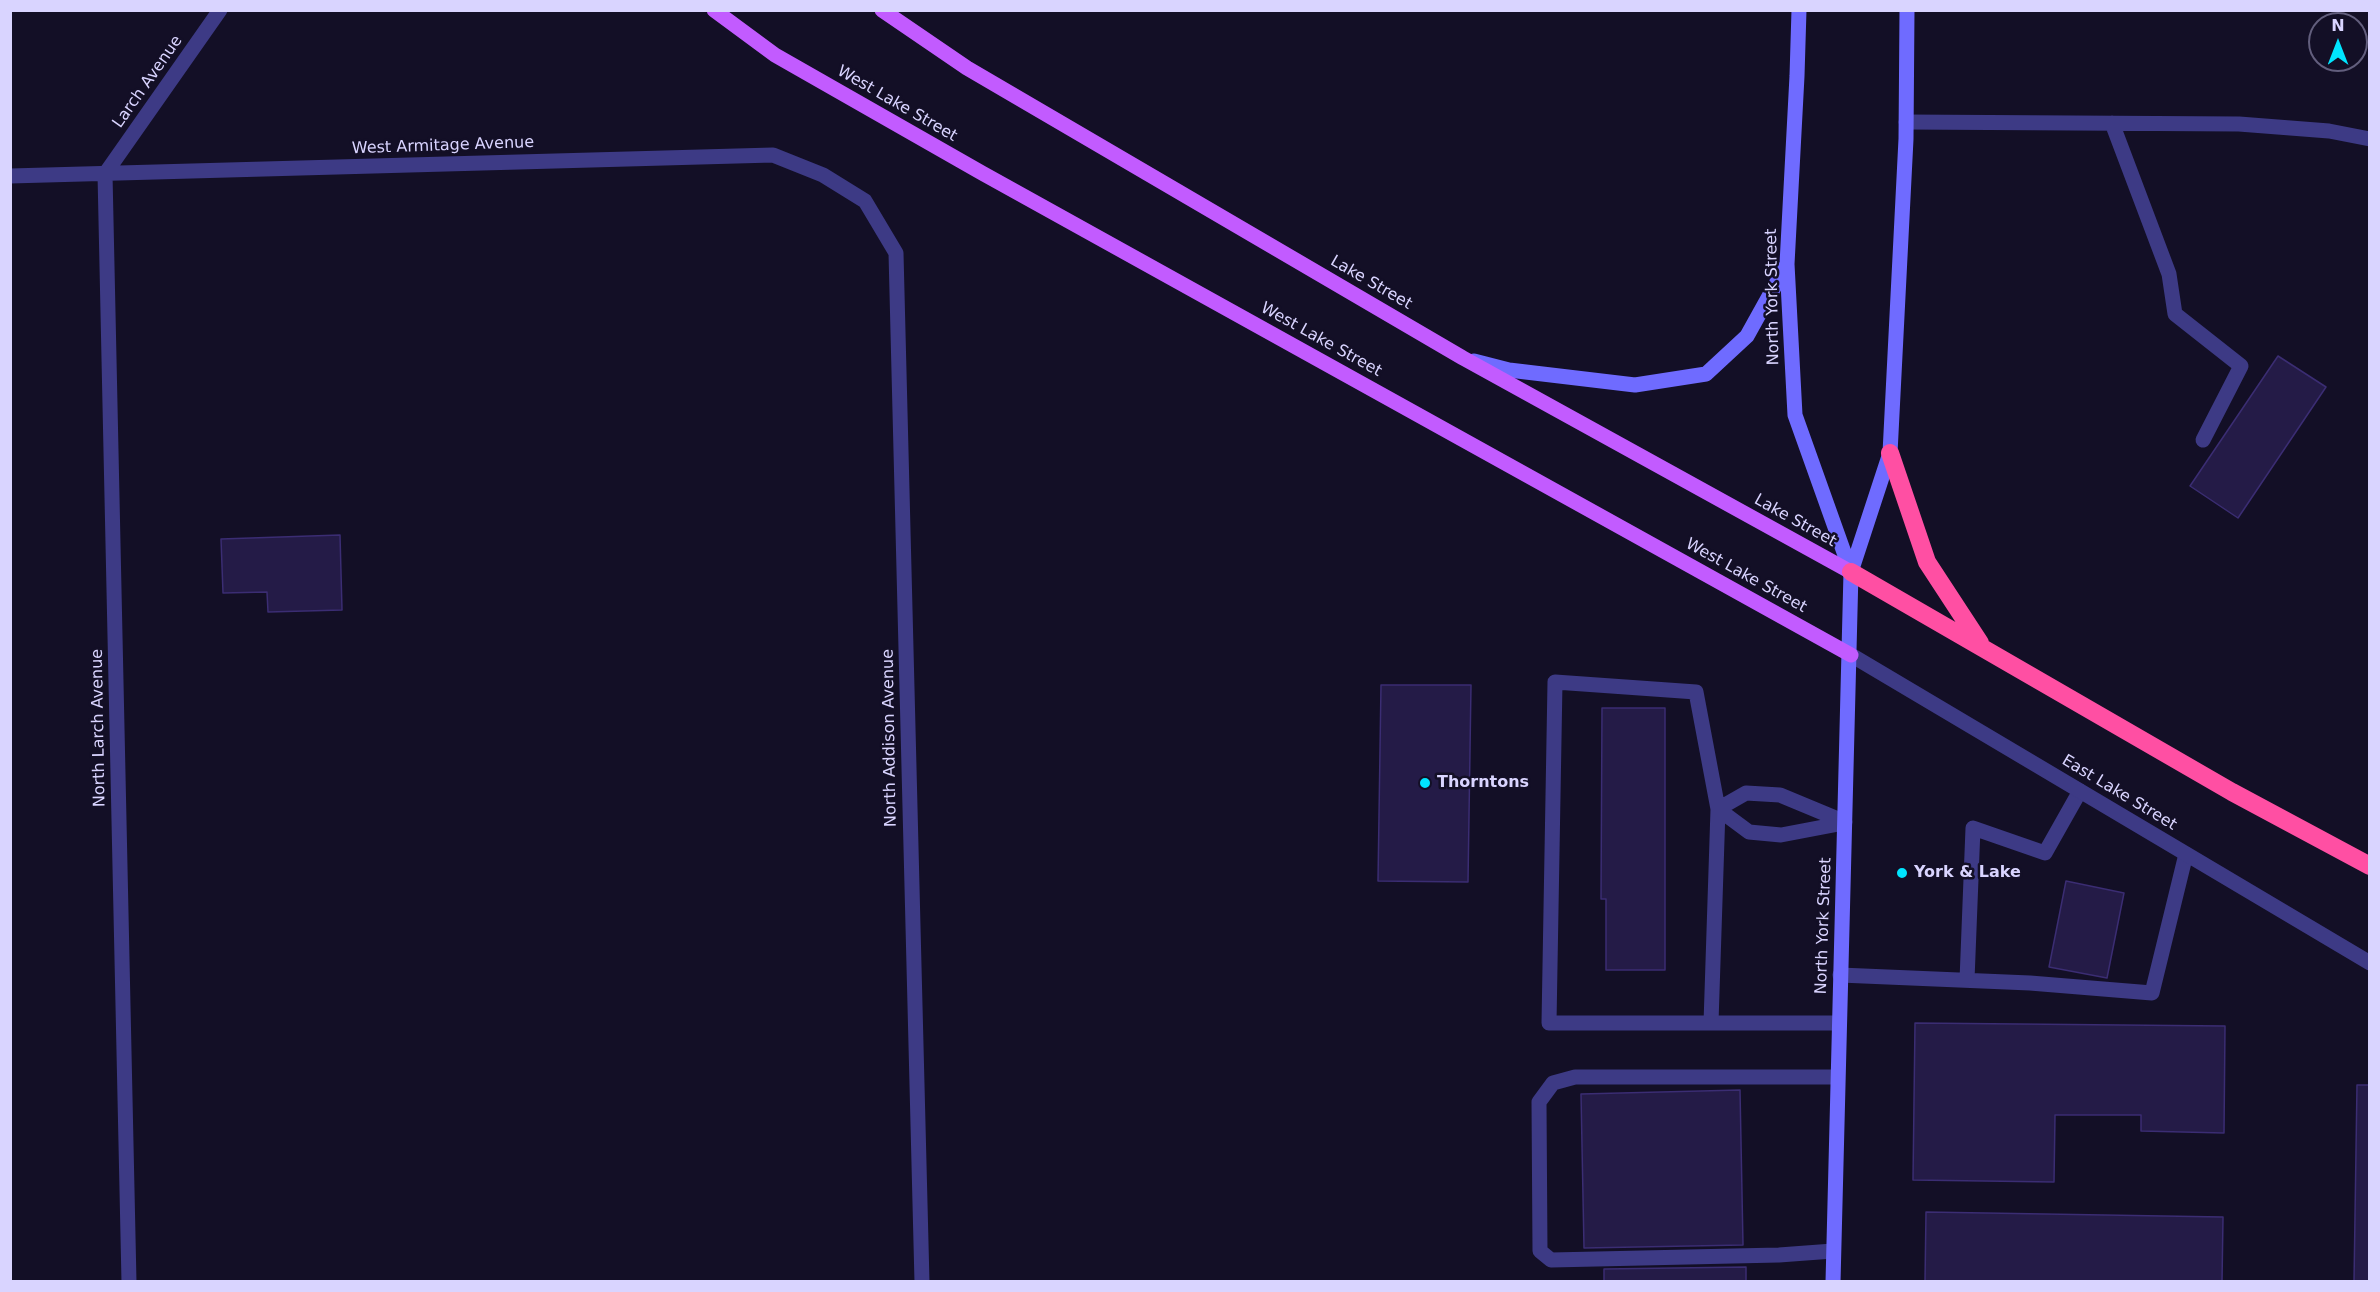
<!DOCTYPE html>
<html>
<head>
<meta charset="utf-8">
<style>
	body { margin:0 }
	#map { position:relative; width:2380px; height:1292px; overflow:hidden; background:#130f26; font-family:"DejaVu Sans",sans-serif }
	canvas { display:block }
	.frame { position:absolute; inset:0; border:12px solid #d9d4ff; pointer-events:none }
	.north { position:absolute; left:2308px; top:12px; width:60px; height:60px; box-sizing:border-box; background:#130f26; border:2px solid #625e7d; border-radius:50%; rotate:0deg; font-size:16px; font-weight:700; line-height:24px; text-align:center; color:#d9d4ff }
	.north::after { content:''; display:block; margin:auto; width:21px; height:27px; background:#00e5ff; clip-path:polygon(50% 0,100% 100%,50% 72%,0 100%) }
</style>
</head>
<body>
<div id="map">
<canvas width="2380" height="1292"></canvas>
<div class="frame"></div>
<div class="north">N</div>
</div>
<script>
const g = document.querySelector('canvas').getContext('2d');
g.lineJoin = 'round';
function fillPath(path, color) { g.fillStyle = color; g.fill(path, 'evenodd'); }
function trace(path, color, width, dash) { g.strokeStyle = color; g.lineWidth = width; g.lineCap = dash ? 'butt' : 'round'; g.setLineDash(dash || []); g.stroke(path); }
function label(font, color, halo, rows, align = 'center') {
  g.font = font + ' "DejaVu Sans",sans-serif'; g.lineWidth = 5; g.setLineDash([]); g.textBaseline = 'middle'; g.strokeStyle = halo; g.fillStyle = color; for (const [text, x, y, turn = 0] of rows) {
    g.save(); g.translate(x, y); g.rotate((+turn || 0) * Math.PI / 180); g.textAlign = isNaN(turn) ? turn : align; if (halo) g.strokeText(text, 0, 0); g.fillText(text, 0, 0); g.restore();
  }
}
const building = new Path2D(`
	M2278,356L2326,387L2238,518L2190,486Z
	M340,535L342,610L268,612L267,592L223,593L221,539Z
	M1381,685H1471L1468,882L1378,881Z
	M1602,708H1665V970H1606V899H1601Z
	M2066,881L2124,893L2107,978L2049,967Z
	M1915,1023L2225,1026L2224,1133L2141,1131V1115H2055L2054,1182L1913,1180Z
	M2357,1085H2370V1282H2354Z
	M1740,1090L1743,1245L1584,1248L1581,1094Z
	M1926,1212L2223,1217L2222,1282H1925Z
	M1746,1267V1282H1604V1269Z`);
fillPath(building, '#241b47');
trace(building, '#3b2d73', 1.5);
trace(new Path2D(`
	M1906,122L2239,124L2329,131L2370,139
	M2112,123L2169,274L2175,314L2241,366L2203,440
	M1718,809L1746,793L1780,795L1845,822
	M1718,809L1749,832L1781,835L1844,823
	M1840,975L2030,983L2152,993L2186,854
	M1967,980L1973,828L2045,853L2080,791
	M1711,1023L1718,809L1696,692L1555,682L1549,1023H1839
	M1833,1251L1779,1255L1551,1260L1540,1251L1539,1102L1553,1083L1575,1077H1837`), '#3d3a85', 15);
trace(new Path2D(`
	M10,176L773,155L823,175L865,201L896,253L922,1282
	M1851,655L2370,963
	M129,1282L105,174L220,10`), '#3d3a85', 15);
trace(new Path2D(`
	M1799,10L1797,76L1787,264L1795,415L1851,572
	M1474,361L1509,370L1635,385L1706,374L1747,336L1787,264
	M1833,1282L1851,572L1890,453L1906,139L1907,10`), '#6f6bff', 15);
trace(new Path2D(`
	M714,10L775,55L982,173L1851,655
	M882,10L967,68L1463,358L1851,572`), '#c25bff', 15);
trace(new Path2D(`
	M1890,453L1927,562L1980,643
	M1851,572L2232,792L2370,866`), '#ff4fa3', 18);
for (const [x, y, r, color] of [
	[1425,783,6,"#00e5ff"],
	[1902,873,6,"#00e5ff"]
]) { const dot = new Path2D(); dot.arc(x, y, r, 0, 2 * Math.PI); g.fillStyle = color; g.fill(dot); trace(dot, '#130f26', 2); }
label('16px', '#d9d4ff', '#130f26', [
	["Larch Avenue",148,82,-55],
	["West Lake Street",897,104,30],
	["West Armitage Avenue",443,146,-2],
	["Lake Street",1371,283,30],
	["North York Street",1773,297,-91],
	["West Lake Street",1321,340,29],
	["Lake Street",1795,521,29],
	["West Lake Street",1746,576,29],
	["North Larch Avenue",99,728,-91],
	["North Addison Avenue",890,738,-91],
	["East Lake Street",2119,793,31],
	["North York Street",1824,926,-88]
]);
label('bold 16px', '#d9d4ff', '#130f26', [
	["Thorntons",1437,783],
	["York & Lake",1914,873]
], 'left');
</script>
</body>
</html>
